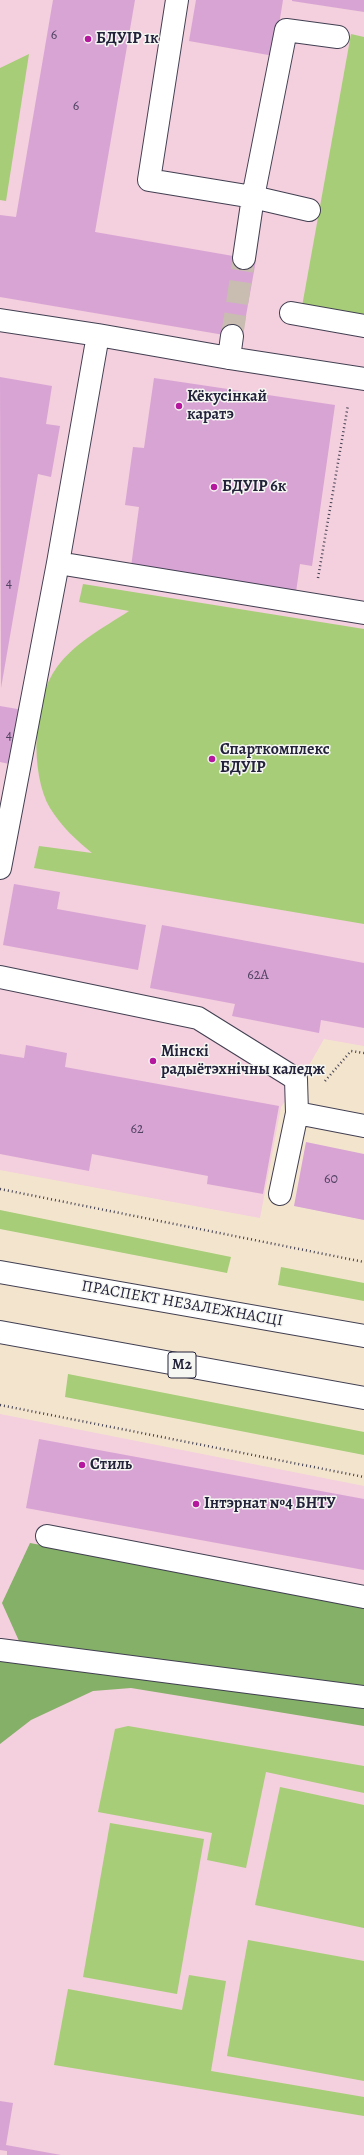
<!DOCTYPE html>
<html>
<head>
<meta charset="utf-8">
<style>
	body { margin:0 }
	canvas { display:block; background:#f3e4ce }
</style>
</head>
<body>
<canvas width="364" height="2155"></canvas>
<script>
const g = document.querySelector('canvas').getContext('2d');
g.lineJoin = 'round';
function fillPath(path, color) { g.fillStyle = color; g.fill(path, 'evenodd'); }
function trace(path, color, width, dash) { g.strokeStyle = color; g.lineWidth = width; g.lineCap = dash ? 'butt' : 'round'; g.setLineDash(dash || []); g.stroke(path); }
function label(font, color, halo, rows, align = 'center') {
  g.font = font + ' Alegreya,serif'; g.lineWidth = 3; g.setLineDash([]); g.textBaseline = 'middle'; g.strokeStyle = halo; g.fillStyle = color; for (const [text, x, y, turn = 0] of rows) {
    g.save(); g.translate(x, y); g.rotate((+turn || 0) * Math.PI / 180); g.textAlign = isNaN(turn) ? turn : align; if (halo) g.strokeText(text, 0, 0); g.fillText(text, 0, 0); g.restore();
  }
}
fillPath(new Path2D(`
	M0,0H290L364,12V1046L324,1039L300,1081L281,1107L260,1218L0,1170Z
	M0,1414L364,1486V2155H0Z`), '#f4cfdd');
fillPath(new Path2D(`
	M351,34L364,37V324L301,312Z
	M29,54L6,201L0,200V68Z
	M83,584L364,629V924L34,868L39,846L92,853C76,840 61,826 50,808C30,774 32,700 57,667C76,642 103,628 129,611L79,602Z
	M0,1210L231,1257L227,1273L0,1229Z
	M281,1267L364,1283V1301L278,1285Z
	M68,1374L364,1432V1455L65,1397Z
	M128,1726L364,1766V1793L266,1772L246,1868L207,1860L212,1833L98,1812L115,1729Z
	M280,1787L364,1805V1928L255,1905Z
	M110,1823L204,1839L177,1994L83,1977Z
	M248,1940L364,1961V2081L227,2056Z
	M189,1975L226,1981L211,2071L364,2097V2116L54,2065L68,1989L182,2010Z`), '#a7cd78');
fillPath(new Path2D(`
	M30,1543L364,1605V1726L131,1688L93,1691L31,1720L0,1744V1640L19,1641L2,1603Z`), '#85b068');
fillPath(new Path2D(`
	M53,0H135L95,232L256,260L242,338L0,297V215L16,217Z
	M196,0H283L274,56L189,41Z
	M292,0H364V12L292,1Z
	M0,377L52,386L46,424L60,426L51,477L38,474L1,688Z
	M154,378L335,405L312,566L300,564L296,592L131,567L139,507L125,505L133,447L144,448Z
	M0,706L23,710L14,765L0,762Z
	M14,884L60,892L57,909L146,925L138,970L3,945Z
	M162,925L364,963V1028L321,1020L319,1033L232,1016L235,1004L150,988Z
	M26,1045L67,1053L65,1067L279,1106L263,1194L207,1184L208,1176L92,1154L89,1171L0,1154V1054L24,1058Z
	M306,1142L364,1154V1220L294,1206Z
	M39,1439L364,1499V1570L26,1508Z
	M0,2101L13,2103L6,2145L61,2155H7V2151L0,2150Z`), '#d8a4d4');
trace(new Path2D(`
	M232,336L244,258`), '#c9bdb1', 22, [22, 11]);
const minor = new Path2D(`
	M177,0L149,180L253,197L244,258
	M309,210L253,197L286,30L338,37
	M291,313L364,326
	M0,320L98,335L58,563L0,868
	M98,335L229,358L364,379
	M229,358L232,336
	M58,563L364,613
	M0,977L198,1018L296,1079L297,1113
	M280,1194L297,1113L364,1126
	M47,1536L364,1597
	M0,1650L364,1697`);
const major = new Path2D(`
	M0,1272L364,1336
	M0,1332L364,1398`);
trace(minor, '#413f51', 24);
trace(major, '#413f51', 24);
trace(new Path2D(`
	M318,578L348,405
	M325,1081L351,1051L364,1053
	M0,1189L364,1262
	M0,1405L364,1477`), '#413f51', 2.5, [1, 3]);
trace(minor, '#fff', 22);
trace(major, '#fff', 22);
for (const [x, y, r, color] of [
	[88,39,4,"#b5179e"],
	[179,406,4,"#b5179e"],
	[214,487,4,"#b5179e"],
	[212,759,4,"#b5179e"],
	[153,1061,4,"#b5179e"],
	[82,1465,4,"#b5179e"],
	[196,1504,4,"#b5179e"]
]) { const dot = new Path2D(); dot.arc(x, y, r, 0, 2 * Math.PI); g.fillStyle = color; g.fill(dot); trace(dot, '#f6f6f2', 1.5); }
label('14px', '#504261', null, [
	["6",54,36],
	["6",76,107],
	["4",9,584],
	["4",9,736],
	["62А",258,976],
	["62",137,1130],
	["60",331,1180]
]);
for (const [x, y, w] of [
	[182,1365,28]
]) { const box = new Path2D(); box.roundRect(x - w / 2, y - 13, w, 26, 3); g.fillStyle = '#f6f6f2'; g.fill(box); trace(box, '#22223b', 1); }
label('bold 15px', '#22223b', null, [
	["М2",182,1365]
]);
label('bold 16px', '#22223b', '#f6f6f2', [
	["БДУІР 1к",96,39],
	["Кёкусінкай",187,397],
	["каратэ",187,415],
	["БДУІР 6к",222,487],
	["Спарткомплекс",220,750],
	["БДУІР",220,768],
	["Мінскі",161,1052],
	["радыётэхнічны каледж",161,1070],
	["Стиль",90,1465],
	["Інтэрнат №4 БНТУ",204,1504]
], 'left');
label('16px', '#22223b', '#f6f6f2', [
	["ПРАСПЕКТ НЕЗАЛЕЖНАСЦІ",182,1304,10]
]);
</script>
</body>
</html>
